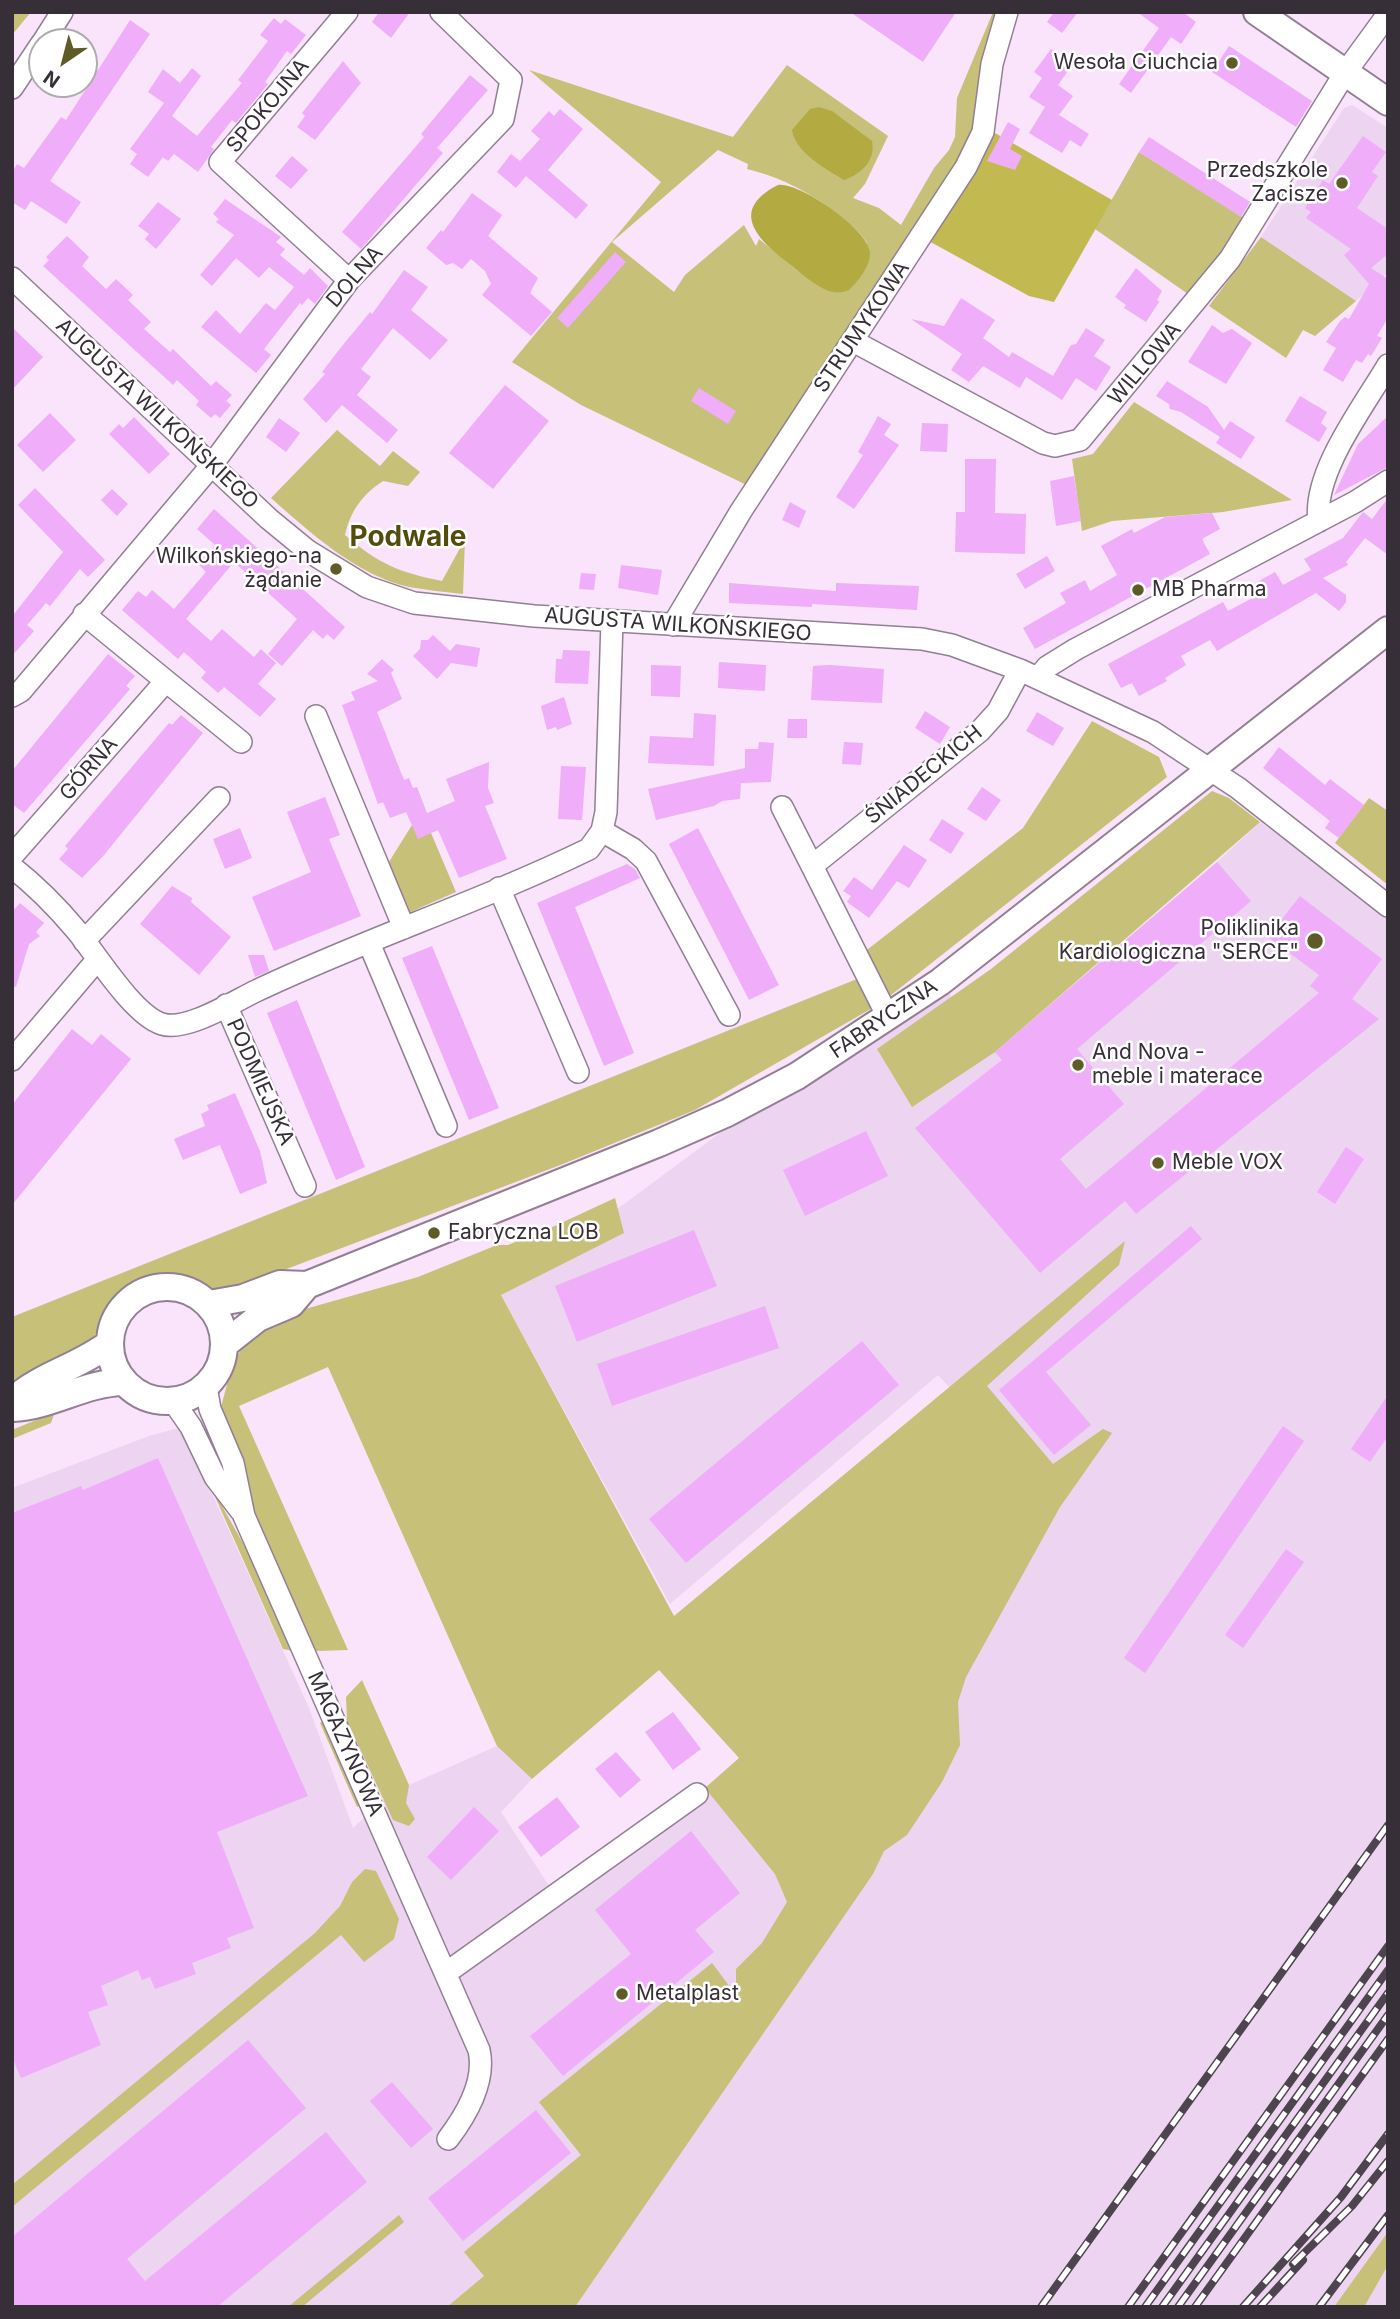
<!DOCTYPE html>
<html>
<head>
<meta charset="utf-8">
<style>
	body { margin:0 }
	#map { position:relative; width:1400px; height:2319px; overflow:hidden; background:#f9e4fb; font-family:Inter,sans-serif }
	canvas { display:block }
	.frame { position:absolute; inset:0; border:14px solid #372f38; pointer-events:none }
	.north { position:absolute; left:28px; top:28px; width:70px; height:70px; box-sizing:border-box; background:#fff; border:2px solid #afacaf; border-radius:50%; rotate:215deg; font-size:19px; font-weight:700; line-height:28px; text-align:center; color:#372f38 }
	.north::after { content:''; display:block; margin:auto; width:24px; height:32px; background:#5f5b27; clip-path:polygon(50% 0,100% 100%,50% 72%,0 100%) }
</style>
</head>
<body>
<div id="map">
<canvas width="1400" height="2319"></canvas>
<div class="frame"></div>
<div class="north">N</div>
</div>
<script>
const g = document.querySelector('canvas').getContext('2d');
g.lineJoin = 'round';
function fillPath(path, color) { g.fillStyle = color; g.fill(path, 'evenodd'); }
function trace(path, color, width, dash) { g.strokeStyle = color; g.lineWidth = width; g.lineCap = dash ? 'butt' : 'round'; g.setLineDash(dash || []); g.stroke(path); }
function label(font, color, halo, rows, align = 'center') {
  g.font = font + ' Inter,sans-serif'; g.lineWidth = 5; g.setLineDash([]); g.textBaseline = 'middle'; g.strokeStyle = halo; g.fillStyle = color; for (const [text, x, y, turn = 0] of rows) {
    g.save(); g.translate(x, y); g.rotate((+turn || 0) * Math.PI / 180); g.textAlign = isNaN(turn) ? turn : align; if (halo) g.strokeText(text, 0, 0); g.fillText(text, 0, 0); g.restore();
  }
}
fillPath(new Path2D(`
	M1352,105L1388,128V272L1356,301L1261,237L1344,108Z
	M1260,822L1388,912V2307H12V1488L149,1436L182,1427L309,1708L353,1828L382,1801L409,1785L497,1746L532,1779L501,1812L555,1895L711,1783L823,1921L954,1392L938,1375L670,1604L501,1295L797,1076L940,982L995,1051L1217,862Z`), '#edd4f0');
fillPath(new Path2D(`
	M12,12H31L12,35Z
	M993,12H1008L983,132L755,489L581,405L512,362L661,182L529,70L733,137L787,65L888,136L865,184L853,198L879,208L901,225L934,168L949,150L955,137L957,98ZM718,150L748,164L747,169C787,178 832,204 861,235L867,243L834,292L798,271L759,239L756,246L744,225L685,275L674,292L612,242Z
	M1139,152L1247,220L1188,294L1095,229Z
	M1261,237L1356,301L1315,336L1303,330L1286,358L1209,306Z
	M1134,402L1292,500L1223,512L1112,521L1082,531L1072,459L1093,454Z
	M337,430L380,466L393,451L420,472L408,486L383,481C362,495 351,510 345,535C379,564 398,572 442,581L465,539L463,594C445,592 427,590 409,587C356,575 311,533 271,498Z
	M1092,721L1159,757L1167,777L881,1003L695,1110L563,1164L226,1292L207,1289L186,1278L153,1276L109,1305L90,1346L12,1381V1317L867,975L880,977L863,953L1023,828Z
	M1212,791L1229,798L1260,822L995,1052L912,1107L877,1049L991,969Z
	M1369,798L1388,811V885L1335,843Z
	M412,825L431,833L456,892L408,913L387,865Z
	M615,1198L624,1233L501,1295L674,1616L1125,1241L1119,1265L987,1386L1053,1464L1103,1429L1112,1433L1060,1507L966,1677L958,1702L960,1745L942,1782L907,1835L884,1851L873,1874L575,2307H447L484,2276L464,2252L581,2155L539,2102L712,1963L736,1995V1969L762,1943L787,1902L775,1874L705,1788L739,1758L659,1670L532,1779L497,1746L328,1367L239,1406L348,1650L317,1651L301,1645L305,1653L283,1649L208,1481L299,1643L244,1516L220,1411L232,1365L251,1332L284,1315L418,1277L497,1245H508L532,1235L536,1242L549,1237L546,1230Z
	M55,1412L51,1423L12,1439V1430Z
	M362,1680L409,1785L406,1803L415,1819L409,1826L393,1820L347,1721L346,1697Z
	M325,1720L363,1804L357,1807L320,1723Z
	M365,1869L376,1871L399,1919L394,1939L364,1962L341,1935L12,2207V2185L315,1933L340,1906L352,1882Z
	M399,2215L404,2222L302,2307H288Z
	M1388,2232V2265L1364,2307H1334Z`), '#c6c078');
fillPath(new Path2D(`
	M995,133L1112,200L1054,302L1029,296L927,240Z`), '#c2b951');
fillPath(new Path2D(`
	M819,107L832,111L872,141C876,161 861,174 844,180C826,169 795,152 792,130L810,109Z
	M778,185C800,182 869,230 870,253C870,267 858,281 849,290C844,292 839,293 833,292C819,289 803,275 792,266C762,243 725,212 778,185Z`), '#b3aa41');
fillPath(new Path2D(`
	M379,12H410L391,38L372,22Z
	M850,12H956L923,62Z
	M1054,12H1078L1062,33L1047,22Z
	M1137,12H1183L1196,22L1181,44L1171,37L1131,93L1119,84L1159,28Z
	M274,18L281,24L285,19L306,35L291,54L287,51L265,82L268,84L236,123L232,120L211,147L214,149L198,172L174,154L168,161L163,157L148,177L130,164L137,154L130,149L164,103L148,92L163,69L180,83L192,68L201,76L172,116L197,136L242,83L238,80L268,41L260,35Z
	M130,20L150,34L50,181L81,202L66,224L31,201L25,210L12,202V173L17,164L24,168L61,117L66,120Z
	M1229,46L1312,101L1296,127L1212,72Z
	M1051,49L1072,65L1058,85L1073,96L1059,115L1089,134L1081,147L1070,140L1062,153L1029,133L1045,107L1029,97L1042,78L1034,72Z
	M343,61L361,83L315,140L297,127L305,116L302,113Z
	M470,75L488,90L437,148L443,153L361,249L342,232L424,137L421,134Z
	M560,109L583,129L548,170L588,205L576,219L526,176L516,188L497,172L511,154L520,161L540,139L531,131L549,111L554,116Z
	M1008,122L1020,129L1010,149L1022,156L1015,170L987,161Z
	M1363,136L1386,152L1372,172L1378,176L1357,208L1388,229V254L1371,268L1388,279V318L1377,336L1382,338L1371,356L1368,354L1362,363L1356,360L1343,382L1323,370L1336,348L1326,342L1340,321L1345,317L1349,319L1369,284L1344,255L1351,249L1306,218L1311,212L1305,208L1323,180L1329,184Z
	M1149,137L1250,202L1241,217L1139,152Z
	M292,156L308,170L291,189L275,176Z
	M472,193L502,215L488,236L538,278L530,293L552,312L531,336L482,295L491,284L485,271L471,259L462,269L453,263L446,265L426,248L441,230L443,232Z
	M225,199L281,237L276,242L285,249L280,255L304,275L310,268L328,286L315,304L308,298L302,305L300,303L264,349L271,355L256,373L201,327L216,310L240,334L266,303L275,310L294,287L269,267L259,278L236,258L212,286L200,275L234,235L216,222L219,219L213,214Z
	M158,202L181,219L156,249L145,239L149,234L138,226Z
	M67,236L89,257L82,266L106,289L116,279L133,295L128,300L151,322L144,329L170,352L173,349L211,386L216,381L232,395L226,401L231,405L220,418L215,414L211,418L196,405L199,401L177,380L173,385L43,266L49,260L46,257Z
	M615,252L626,262L568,328L557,318Z
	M1136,268L1162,291L1157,300L1159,302L1146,322L1124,308L1126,305L1115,297Z
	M404,270L428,287L411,310L448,340L430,360L393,328L361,369L371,377L357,395L398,430L387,443L342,405L326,423L303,399L325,374L322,372L338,351L370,312L372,314Z
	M961,298L995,320L983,338L1009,357L1012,352L1053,376L1071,345L1076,344L1086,328L1105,340L1094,356L1111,367L1096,391L1076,378L1062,400L1026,377L1020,388L983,366L969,382L951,370L962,354L911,319L944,326Z
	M1212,325L1223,333L1232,329L1252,343L1226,384L1188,362Z
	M12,327L43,357L12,390Z
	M1167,381L1208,407L1224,430L1230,421L1255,437L1241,459L1216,443L1220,437L1181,412L1170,409L1169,404L1156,396Z
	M505,385L549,421L493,489L449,453Z
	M699,388L736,411L728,424L691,401Z
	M1300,396L1327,412L1321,423L1327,428L1319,442L1285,421Z
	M50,413L76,440L43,472L17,445Z
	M878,416L891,424L884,435L899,445L854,509L836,497L863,455L858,452Z
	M1388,416V467L1334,495L1358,444Z
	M134,417L170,454L149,474L109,434L119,424L123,428Z
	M279,418L300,433L286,452L266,437Z
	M922,423L948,424L947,452L920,451Z
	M965,459H996L995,513L1026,514L1025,554L955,552L956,512H965Z
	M1074,476L1081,521L1056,526L1050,481Z
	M35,488L105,560L88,577L80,569L50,606L46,603L27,625L34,631L12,656V612L14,614L63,552L18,505Z
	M112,489L128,504L117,516L101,500Z
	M1388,498V555L1365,538L1346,562L1348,565L1323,578L1346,595V602L1339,611L1316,593L1217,651L1210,640L1181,656L1186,665L1165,678L1167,681L1139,696L1132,683L1121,688L1108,664L1223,602L1228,611L1258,595L1252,585L1275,572L1283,585L1311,570L1304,559L1343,538L1363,512L1372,519Z
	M790,502L806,511L799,528L782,520Z
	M214,509L345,627L334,640L327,634L323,639L313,630L282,666L268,654L297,619L234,562L186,619L211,641L222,629L254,657L261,649L276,663L258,684L276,699L260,717L224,687L218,693L201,678L206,672L184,652L178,659L122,610L138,591L146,597L152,590L174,609L206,572L198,564L215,545L197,529Z
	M1212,513L1220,529L1202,539L1210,554L1035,649L1023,628L1066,603L1060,593L1085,580L1090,591L1117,575L1101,546L1132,529L1134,533L1165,517Z
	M1047,556L1055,571L1025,589L1016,574Z
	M621,565L662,570L658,595L618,588Z
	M581,573L596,574L594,590L579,589Z
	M729,583L836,591V583L919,586L917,610L812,604V607L729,603Z
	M433,635L450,651L456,644L480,648L477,667L451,663L437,679L413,656L420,649L421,640H428Z
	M563,650L590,651L588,684L555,683L556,659H562Z
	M108,654L135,676L126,686L130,689L24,813L12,804V771Z
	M382,659L394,670L391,673L402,699L377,712L404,780L409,778L413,788L417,787L427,813L455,801L446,779L489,762L488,788L494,803L485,806L507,859L459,878L438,830L418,839L406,812L390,818L383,802L378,804L342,705L355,700L351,692L378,681L367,674Z
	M719,662L766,665L765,691L718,688Z
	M651,665L681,666L680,697L651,696Z
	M830,665L884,669L882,703L811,700L813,666Z
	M564,697L572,724L557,730L556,727L547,730L541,706Z
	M925,711L950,727L940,744L915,728Z
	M1037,712L1064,728L1053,746L1026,731Z
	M694,713L716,715L714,766L648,763L650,736L693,738Z
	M181,715L203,733L104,855L82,878L59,859L68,849L65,846L169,723L172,725Z
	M788,719H807V738H787Z
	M759,742L774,743L771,782L741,783L740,799L722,801L714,806L656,820L648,789L745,768V749H758Z
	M844,742L863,743L861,765L842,764Z
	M1279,747L1325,785L1330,779L1364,805L1339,838L1325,828L1330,821L1263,768Z
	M561,766L586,767L582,820L558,819Z
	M982,787L1001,800L986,821L967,809Z
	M325,797L340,835L329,839L361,916L274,951L252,897L311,872L287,812Z
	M942,819L964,833L951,854L929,840Z
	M240,828L252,858L225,869L213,839Z
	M698,828L779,985L749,1000L669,844Z
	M904,845L927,860L909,888L897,881L869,918L847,902L851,896L843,891L854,877L872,890Z
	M1217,862L1251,901L1077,1049L1124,1104L1060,1159L1086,1189L1319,993L1310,986L1319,975L1268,937L1300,896L1382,959L1352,999L1379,1019L1136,1214L1125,1201L1040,1273L915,1128L1002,1060L995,1052Z
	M627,864L635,869L640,878L575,907L634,1053L604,1066L537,903Z
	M172,886L192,898L191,902L231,937L199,975L140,924Z
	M20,903L44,923L36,932L40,936L29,944L16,987L12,986V912Z
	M432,946L499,1108L469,1120L402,958Z
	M248,955H264L269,971L255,977Z
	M297,1000L365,1167L336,1180L267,1013Z
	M72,1029L92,1045L101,1034L131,1059L12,1205V1105Z
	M235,1093L260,1151L267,1183L240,1194L220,1145L183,1160L174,1139L205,1126L201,1114L209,1110L207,1105Z
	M866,1131L888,1176L805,1216L783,1170Z
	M1346,1147L1364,1159L1335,1204L1317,1192Z
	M1191,1226L1202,1239L1046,1372L1091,1425L1054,1455L999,1390Z
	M694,1230L717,1286L577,1342L555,1286Z
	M765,1306L779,1348L612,1406L597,1364Z
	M862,1341L899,1385L686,1563L649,1519Z
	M1388,1395V1436L1370,1462L1351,1449Z
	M1283,1426L1304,1441L1145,1673L1124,1658Z
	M158,1458L308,1796L217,1832L254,1928L227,1938L231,1948L192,1963L196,1974L155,1989L150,1977L142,1980L138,1970L101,1986L108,2005L88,2012L101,2045L21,2078L12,2057V1513L81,1486L83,1490Z
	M1286,1549L1304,1562L1243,1648L1225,1635Z
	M673,1712L701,1749L673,1770L645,1732Z
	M616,1752L641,1780L620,1798L595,1769Z
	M557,1797L580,1827L541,1857L518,1827Z
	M474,1807L499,1831L451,1880L427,1857Z
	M691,1831L740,1893L695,1930L714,1952L563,2076L530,2036L631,1954L595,1910Z
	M248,2040L306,2108L127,2259L145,2281L326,2132L367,2182L217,2307H12V2237Z
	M392,2082L433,2129L411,2148L370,2101Z
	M536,2110L571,2153L463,2241L428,2198Z`), '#f0adf9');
const minor = new Path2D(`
	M347,12L220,162L349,280
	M43,42L62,12
	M12,88L42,43
	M12,278L269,519L308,551L367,587L414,603L534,616L922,639L952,645L1020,670L1153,732L1238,788L1388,906
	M853,341L1043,443L1055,446L1080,440L1230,259L1345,73L1388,14
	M1319,521C1312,473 1364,406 1388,365
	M673,625L741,511L966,167L983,132L992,64L1007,12
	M1038,678L1047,667L1076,649L1355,502L1388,481
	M166,681L241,742
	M12,696L21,691L211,466L349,280L503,119L511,80L441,12
	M316,716L404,928
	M782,807L812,866
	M602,831L633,849L646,861L729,1015
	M12,856L166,681L84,614
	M12,867C36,886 57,907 77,931C96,954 133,1015 162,1024C186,1032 233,1002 256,991C365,939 480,902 589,849L602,831L606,812L612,621
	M499,888L578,1072
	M84,941L219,798
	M369,943L446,1126
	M226,1005L305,1186
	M888,1017L812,866L980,731L998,711L1020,670
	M12,1060L97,960
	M206,1387L210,1409L233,1463L244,1516L479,2050C486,2081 467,2114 448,2139
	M173,1401L191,1427L215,1477L241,1511
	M446,1973L697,1794`);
const tertiary = new Path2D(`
	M1257,12L1388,102
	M110 1344a57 57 0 1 1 114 0a57 57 0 1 1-114 0Z
	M209,1304L243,1298L280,1284L307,1285L659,1143L727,1113L797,1076L940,982L1388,630
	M225,1344L258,1318L291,1304L307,1285
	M12,1401C40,1375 79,1367 110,1343
	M12,1408C53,1406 83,1383 124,1382`);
trace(minor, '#927f94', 24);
trace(tertiary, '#927f94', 30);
trace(minor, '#fff', 21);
trace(tertiary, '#fff', 26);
const rail = new Path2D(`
	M1293,2264L1352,2206L1388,2161
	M1041,2307L1388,1825
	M1128,2307L1388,1946
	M1145,2307L1388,1970
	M1162,2307L1388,1993
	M1178,2307L1388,2015
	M1195,2307L1388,2039
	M1243,2307L1341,2197L1388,2134
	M1260,2307L1303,2260
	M1319,2307L1388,2215`);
trace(rail, '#4e444f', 8);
trace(rail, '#fff', 5, [16]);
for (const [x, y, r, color] of [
	[1232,63,7,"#5f5b27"],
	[1342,183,7,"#5f5b27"],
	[336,569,7,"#5f5b27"],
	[1138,590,7,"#5f5b27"],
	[1315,941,9,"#5f5b27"],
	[1078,1065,7,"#5f5b27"],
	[1158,1163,7,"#5f5b27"],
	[434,1233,7,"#5f5b27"],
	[622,1994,7,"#5f5b27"]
]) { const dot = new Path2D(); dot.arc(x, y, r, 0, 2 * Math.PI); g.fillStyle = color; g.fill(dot); trace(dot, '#fff', 2.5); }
label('21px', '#372f38', '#fff', [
	["Wesoła Ciuchcia",1218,63,"right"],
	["Przedszkole",1328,171,"right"],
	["Zacisze",1328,195,"right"],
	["Wilkońskiego-na",322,557,"right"],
	["żądanie",322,581,"right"],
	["MB Pharma",1152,590],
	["Poliklinika",1299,929,"right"],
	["Kardiologiczna \"SERCE\"",1299,953,"right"],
	["And Nova -",1092,1053],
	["meble i materace",1092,1077],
	["Meble VOX",1172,1163],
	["Fabryczna LOB",448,1233],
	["Metalplast",636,1994]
], 'left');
label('21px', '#372f38', '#fff', [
	["SPOKOJNA",268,106,-50],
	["DOLNA",355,277,-49],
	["STRUMYKOWA",862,327,-56],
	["WILLOWA",1145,364,-50],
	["AUGUSTA WILKOŃSKIEGO",157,414,43],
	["AUGUSTA WILKOŃSKIEGO",678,625,4],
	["GÓRNA",89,769,-49],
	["ŚNIADECKICH",924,775,-39],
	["FABRYCZNA",884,1019,-34],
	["PODMIEJSKA",260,1082,66],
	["MAGAZYNOWA",345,1744,66]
]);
label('bold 28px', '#524c0d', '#fff', [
	["Podwale",408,538]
]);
</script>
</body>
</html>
